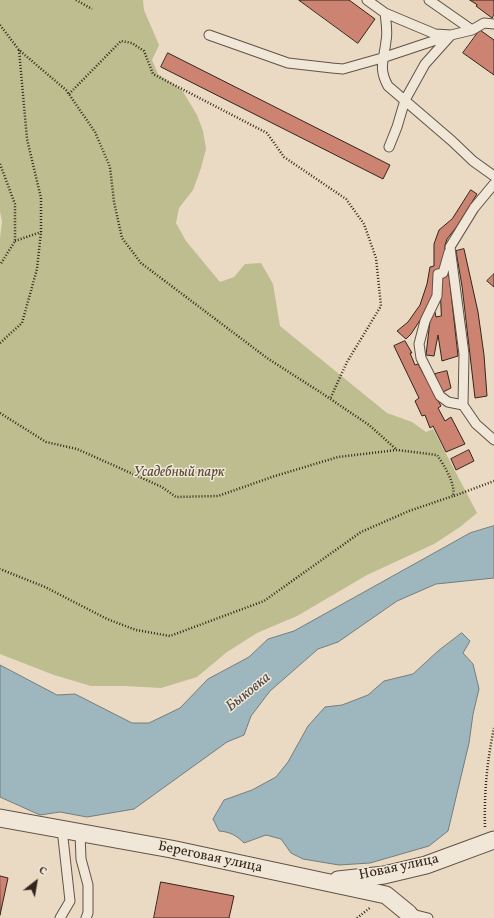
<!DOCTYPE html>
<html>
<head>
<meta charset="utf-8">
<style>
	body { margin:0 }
	#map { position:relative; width:494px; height:918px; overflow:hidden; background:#eadac3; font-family:Vollkorn,serif }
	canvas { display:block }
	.north { position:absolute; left:16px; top:862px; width:40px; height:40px; -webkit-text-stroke:3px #f1e7d8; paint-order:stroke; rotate:31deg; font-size:11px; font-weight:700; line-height:16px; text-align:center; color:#33261b }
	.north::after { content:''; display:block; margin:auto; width:14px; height:18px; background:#33261b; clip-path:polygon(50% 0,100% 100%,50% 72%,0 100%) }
</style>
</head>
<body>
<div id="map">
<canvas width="494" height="918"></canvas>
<div class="north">С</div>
</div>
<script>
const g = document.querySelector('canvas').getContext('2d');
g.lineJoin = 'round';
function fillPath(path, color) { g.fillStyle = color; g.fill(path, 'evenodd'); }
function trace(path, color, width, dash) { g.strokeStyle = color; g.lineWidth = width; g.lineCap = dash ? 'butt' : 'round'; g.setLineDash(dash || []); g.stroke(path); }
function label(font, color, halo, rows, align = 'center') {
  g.font = font + ' Vollkorn,serif'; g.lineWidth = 3; g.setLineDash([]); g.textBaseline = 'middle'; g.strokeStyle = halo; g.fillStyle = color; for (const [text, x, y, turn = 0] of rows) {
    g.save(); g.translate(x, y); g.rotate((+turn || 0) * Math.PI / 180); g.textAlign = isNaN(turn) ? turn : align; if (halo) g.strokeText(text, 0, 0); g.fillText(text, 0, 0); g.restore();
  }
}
fillPath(new Path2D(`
	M0,0H143L144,10L159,45L152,60L158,74L182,90L197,115L203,131L206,149L201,168L193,190L179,208L176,223L186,241L220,282L234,277L245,264L261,263L273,284L280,326L387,413L412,422L426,432L433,429L477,513L460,527L434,544L367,575L297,616L257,633L227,652L197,677L161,688L125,686H91L54,675L0,654V238L2,222L0,211Z`), '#bdbd8f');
const water = new Path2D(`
	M494,526V578L436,584L397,601L338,642L318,649L270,691L251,716L244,735L227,742L134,809L87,817L60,812L40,815L0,797V665L57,695L75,694L132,723H149L180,708L208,679L249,657L268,639L294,631L470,533Z
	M462,633L470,641L463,653L473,664L479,689L473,714L469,743L448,831L429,846L370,863L339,865L303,859L291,853L281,839L266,835L244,843C236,835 230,832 219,831L213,819L224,800L252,790L276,777L288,762L308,726L325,707L342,705L368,695L384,681L413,674L438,651Z`);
fillPath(water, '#9eb7bf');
trace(water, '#737d7d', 1);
const building = new Path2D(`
	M299,0H349L375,19L358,43Z
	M470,0H494V15L492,18L476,6L477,5Z
	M480,30L494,40V75L463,53Z
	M168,53L390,165L383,179L161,67Z
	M471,190L477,194L458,225L447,239L445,245V258L430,305L411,334L406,339L397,331L408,322L420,305L427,284L430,267L434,266V244L439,230L452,219Z
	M464,249L478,312L484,355L487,396L475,398L462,286L456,251Z
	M494,274V287L487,281Z
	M440,275H449L458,356L442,361L438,335L434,356L426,355L431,312H435L436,317L441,316Z
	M405,341L412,353H410L415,365L418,364L441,406L438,408L445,421L451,417L465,444L446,452L433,426L430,428L425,415L422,416L415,401L419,398L394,346Z
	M447,371L451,388L441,393L435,374Z
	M469,450L474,461L456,470L451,459Z
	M0,876L8,878L0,915Z
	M161,882L234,896L229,918H154Z`);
fillPath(building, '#cc8371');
trace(building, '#33261b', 1);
const service = new Path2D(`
	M367,0L385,13L435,34L451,35L472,30L484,23L494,24
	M429,0L472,30
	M385,13C386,22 388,32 386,41C384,60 378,68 388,86L452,141L473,161L494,176
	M209,35L288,63L332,68L343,69L382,58L451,35L425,64L405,100L397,127L389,147
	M494,184L474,208L450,247L464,354L463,405L476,424L494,440
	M449,252L443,273L438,274L437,296L425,321L419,344L421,358L440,396L448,402L463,405
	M80,833L81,859L88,885V913L86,918
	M408,913L428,918
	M60,918L70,901L62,829`);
const minor = new Path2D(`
	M0,818L171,849L386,895L408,913L412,918
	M338,880L384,875L426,865L494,840`);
trace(service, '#615345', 11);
trace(minor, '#615345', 19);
trace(new Path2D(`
	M76,0L92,9
	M0,25L19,50L66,90L95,132L110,167L114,202L122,238L141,263L267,358L320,392L369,425L397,450
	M69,94L121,41L132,43L144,51L153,74L267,133L284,157L346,199L364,224L376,258L381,306L347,362L330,399
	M0,164L15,204V241L0,265
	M15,241L41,232
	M0,343L22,323L37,269L41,232V198L27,139L19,50
	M0,413L46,442L77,449L162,487L176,497L218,496L275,476L338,457L397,450L437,455C444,465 456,484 453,496L409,511L361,532L264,601L170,636L136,630L107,619L45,587L0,569
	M454,496L494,481
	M485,827C484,793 487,761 494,728
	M357,918L371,907`), '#33261b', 2.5, [1, 2]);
trace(service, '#f1e7d8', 9);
trace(minor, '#f1e7d8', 17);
label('italic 14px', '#564c38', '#f1e7d8', [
	["Усадебный парк",179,473]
]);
label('14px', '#33261b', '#f1e7d8', [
	["Береговая улица",210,858,12],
	["Новая улица",399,868,-12]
]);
label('italic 15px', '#4e4a44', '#f1e7d8', [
	["Быковка",249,693,-39]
]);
</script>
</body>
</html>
